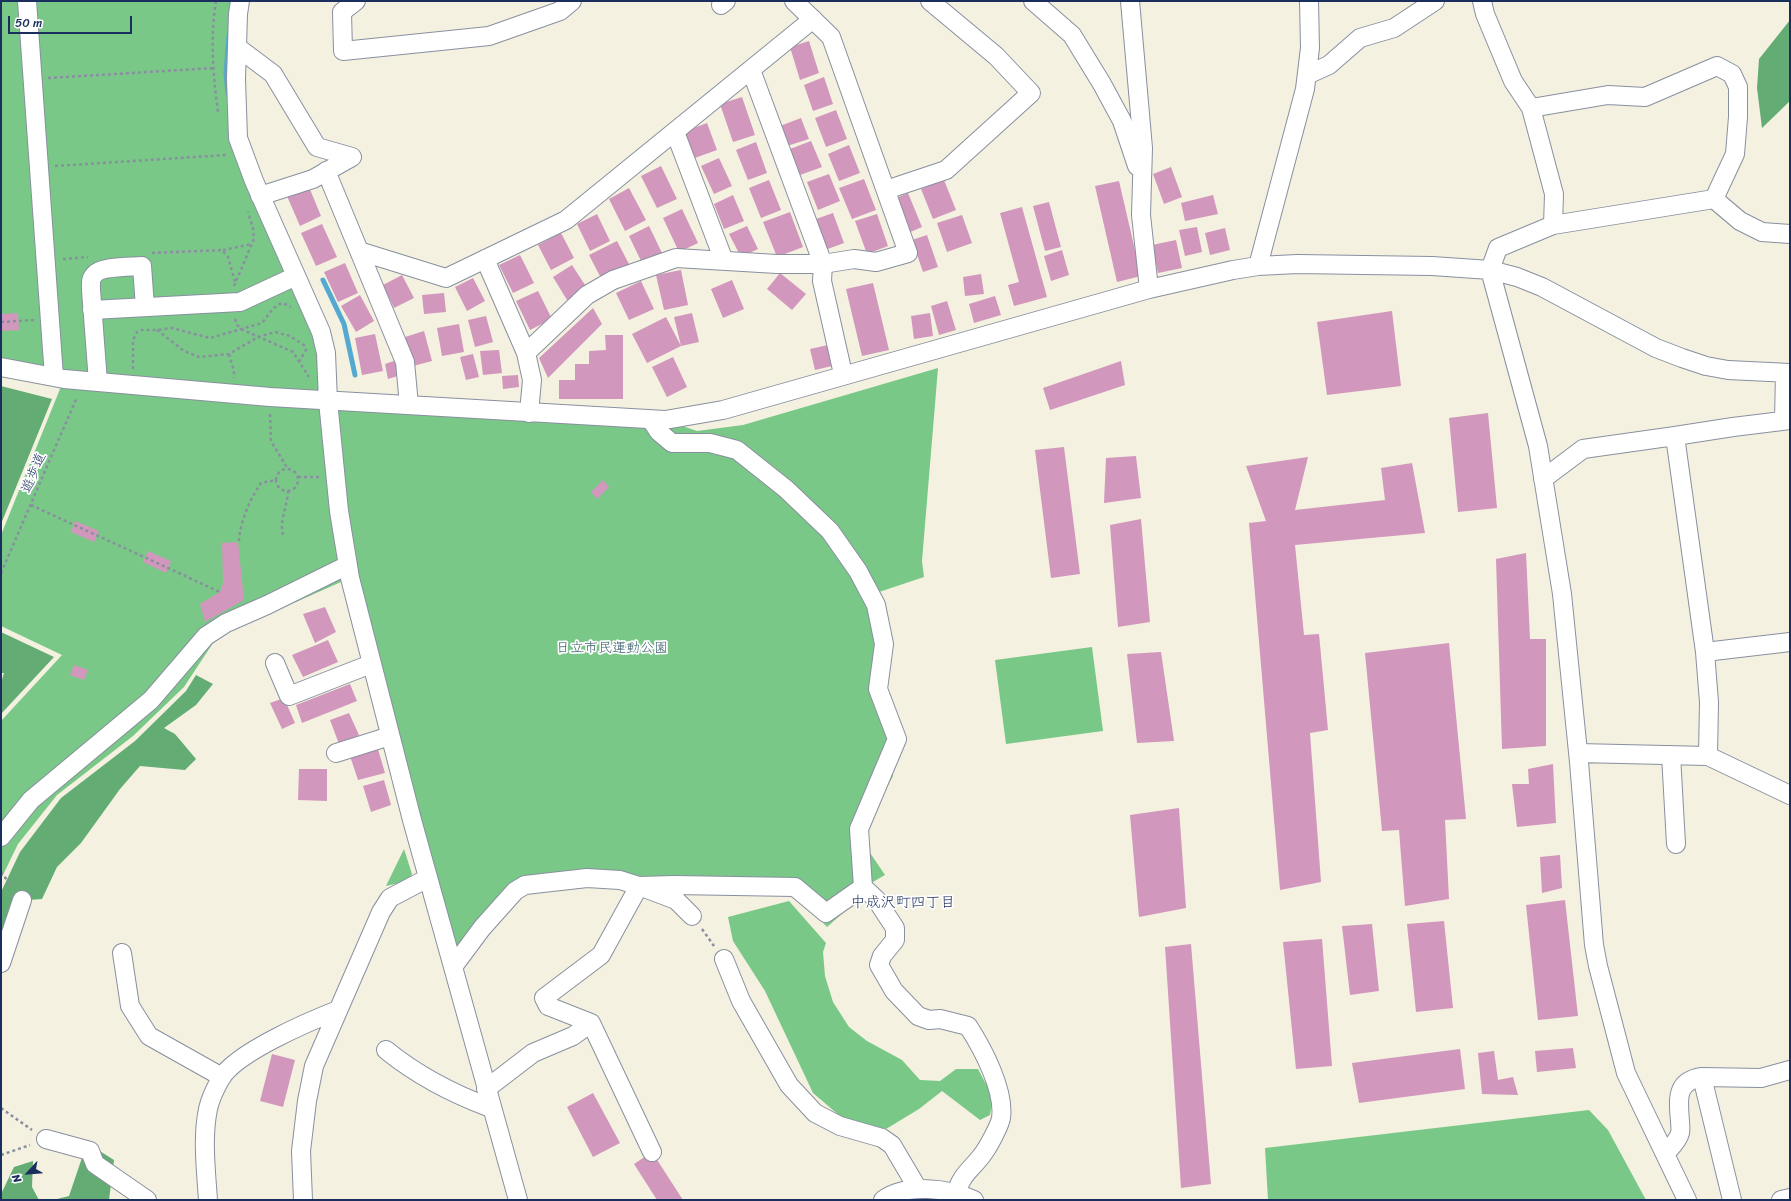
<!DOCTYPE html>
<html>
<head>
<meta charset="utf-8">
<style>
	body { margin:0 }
	#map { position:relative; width:1791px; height:1201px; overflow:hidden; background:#f4f1e0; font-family:Sriracha,sans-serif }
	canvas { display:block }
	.frame { position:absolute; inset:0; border:2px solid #1b2f5e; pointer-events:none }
	.north { position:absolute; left:8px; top:1153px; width:40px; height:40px; -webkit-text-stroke:3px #fff; paint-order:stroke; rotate:244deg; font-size:11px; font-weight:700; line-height:16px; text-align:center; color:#1b2f5e }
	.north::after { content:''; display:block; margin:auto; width:14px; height:18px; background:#1b2f5e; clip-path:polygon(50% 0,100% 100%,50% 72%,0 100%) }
	.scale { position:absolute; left:8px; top:16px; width:124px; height:18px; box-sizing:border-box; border:2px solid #1b2f5e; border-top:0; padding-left:5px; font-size:12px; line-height:14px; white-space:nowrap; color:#1b2f5e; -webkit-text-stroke:3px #fff; paint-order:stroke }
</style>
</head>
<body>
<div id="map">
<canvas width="1791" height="1201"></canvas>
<div class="frame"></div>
<div class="north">N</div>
<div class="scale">50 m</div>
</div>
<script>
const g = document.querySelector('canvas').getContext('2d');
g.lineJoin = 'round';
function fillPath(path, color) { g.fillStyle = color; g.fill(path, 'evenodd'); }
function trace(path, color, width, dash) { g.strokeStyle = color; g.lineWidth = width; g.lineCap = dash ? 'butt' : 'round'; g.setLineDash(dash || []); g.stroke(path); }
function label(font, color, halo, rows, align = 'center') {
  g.font = font + ' Sriracha,"Klee One",sans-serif'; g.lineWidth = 3.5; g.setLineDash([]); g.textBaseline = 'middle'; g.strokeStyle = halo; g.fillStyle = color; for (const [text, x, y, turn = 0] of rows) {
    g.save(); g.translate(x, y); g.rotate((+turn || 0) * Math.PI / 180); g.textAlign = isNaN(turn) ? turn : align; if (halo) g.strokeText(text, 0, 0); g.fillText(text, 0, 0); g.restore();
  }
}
fillPath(new Path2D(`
	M1,1H240L238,138L321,332L328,401L665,420L697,431L743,425L938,368L922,561L924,577L879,592L893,776L860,838L885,875L864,887L862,896L827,927L794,892L603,880L515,891L451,963L350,578L217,637L184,687L133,736L57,795L18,844L1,879V721L62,655L1,626V535L64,379L1,367Z
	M1092,647L1103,731L1006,744L995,660Z
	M404,849L412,874L408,881L386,886Z
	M789,901L826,943L823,952L825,976L833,1002L849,1027L867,1041L902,1060L920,1080L940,1081L956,1069H978L993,1097L990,1115L980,1120L942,1091L919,1109L886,1129L847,1122L813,1093L765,991L733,941L728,917Z
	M1589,1110L1608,1130L1646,1200H1268L1265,1148Z`), '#7ac887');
fillPath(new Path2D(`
	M1790,20V101L1762,128L1757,88L1759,59Z
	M1,386L52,399L1,524Z
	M1,632L54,657L1,714V683L4,673H1Z
	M196,675L213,684L196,705L164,728L175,734L196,759L185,770L140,766L120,789L81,843L57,867L42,899L15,901L1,943V892L20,852L61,798L135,741L186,691Z
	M87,1143L114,1160L109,1200H53L69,1196Z
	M33,1161L32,1187L39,1200H1V1194L14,1167Z`), '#63ac74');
trace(new Path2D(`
	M228,93L226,74L229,35
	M323,280L344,324L355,375`), '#53a9cf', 5);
fillPath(new Path2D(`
	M809,41L819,73L800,80L790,47Z
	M824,77L833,104L813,111L804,85Z
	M742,97L755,135L733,142L720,104Z
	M836,110L847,139L826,147L815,118Z
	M801,118L809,139L787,146L780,126Z
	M707,123L717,150L692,159L683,132Z
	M811,141L822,167L800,175L790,149Z
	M756,142L767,173L748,180L736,150Z
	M849,145L860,173L839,181L828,154Z
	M719,158L732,186L714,194L701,166Z
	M661,166L677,199L657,208L641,176Z
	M1171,167L1182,197L1164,204L1153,174Z
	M829,174L840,201L818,210L807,182Z
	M864,179L876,210L852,219L839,188Z
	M769,180L781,210L761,218L749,188Z
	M944,180L956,210L933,219L921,189Z
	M1119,181L1141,276L1117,282L1095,186Z
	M309,187L321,216L300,226L287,196Z
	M629,188L646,220L625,231L609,199Z
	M908,193L922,227L908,233L894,199Z
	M733,195L744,221L724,229L714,204Z
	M1213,195L1218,214L1185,221L1181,203Z
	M1049,202L1061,247L1045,251L1033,206Z
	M1022,207L1047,297L1014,306L1008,285L1019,282L1000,213Z
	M682,209L698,243L679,252L663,218Z
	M790,212L803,247L777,257L763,222Z
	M833,213L844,243L825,250L813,220Z
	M597,214L610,241L590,251L577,224Z
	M877,214L888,246L867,254L855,221Z
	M962,215L972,243L947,252L937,223Z
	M322,224L337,257L316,266L301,233Z
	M649,226L663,255L643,265L629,236Z
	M747,226L758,249L741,257L729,234Z
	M1197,227L1202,252L1185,256L1179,230Z
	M1225,228L1230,250L1210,255L1205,233Z
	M561,233L574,258L551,270L538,245Z
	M927,235L938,267L923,272L912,240Z
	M1176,240L1182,268L1158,273L1152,245Z
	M617,241L630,266L602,280L589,255Z
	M1062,250L1069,275L1051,281L1044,256Z
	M520,255L534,283L513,293L499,265Z
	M345,263L358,293L338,302L324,272Z
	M572,265L587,288L567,300L553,277Z
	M681,270L688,305L664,310L656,275Z
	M780,273L806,294L792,310L767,289Z
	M981,274L984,294L965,296L963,277Z
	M402,275L414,298L394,308L383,285Z
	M473,278L485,301L467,311L455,287Z
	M732,280L744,309L723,318L711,289Z
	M641,281L654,309L629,320L616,293Z
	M873,283L889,350L862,356L846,289Z
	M538,291L552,319L530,330L516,301Z
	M444,293L446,312L424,314L422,295Z
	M360,295L374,321L356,332L341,306Z
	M995,296L1001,315L974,323L969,304Z
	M947,301L956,330L939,335L931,306Z
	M593,308L602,324L548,378L539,358Z
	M1392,311L1401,386L1327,395L1317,322Z
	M18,313L19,330L1,331V314Z
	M692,313L699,342L681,346L674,317Z
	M930,313L933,336L914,339L911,316Z
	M486,316L493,342L475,347L468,320Z
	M666,317L681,346L647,363L632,334Z
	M459,324L464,352L442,356L437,328Z
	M424,331L432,361L413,366L405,337Z
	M375,334L383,371L362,375L355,338Z
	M605,335H623V399H559V380H575V364H589V351L606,350Z
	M828,345L832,366L815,370L810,349Z
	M499,350L502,373L483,375L480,351Z
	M473,354L479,377L466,380L460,357Z
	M673,357L687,387L667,397L652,367Z
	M397,360L401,375L388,379L385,364Z
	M1121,361L1125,385L1050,410L1043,388Z
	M518,375L519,387L503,389L502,376Z
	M1488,413L1497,508L1458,512L1449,418Z
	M1064,447L1080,574L1051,578L1035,450Z
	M1136,456L1141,498L1104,503L1106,458Z
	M1308,457L1295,510L1385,500L1381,468L1412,463L1425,533L1295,545L1304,635L1319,634L1328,730L1310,733L1321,882L1280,890L1249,523L1266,521L1246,466Z
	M603,480L609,487L597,499L591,492Z
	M1141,519L1150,622L1118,627L1110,525Z
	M75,521L99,531L94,542L71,532Z
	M238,542L244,600L205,622L200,604L220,592L223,583L222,543Z
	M148,551L171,561L166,573L143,562Z
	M1526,553L1530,639H1546V746L1502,749L1496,559Z
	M325,607L336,632L315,643L303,614Z
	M328,640L338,662L303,677L292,655Z
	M1449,643L1466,819L1445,820L1449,899L1405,906L1399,830L1382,831L1365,653Z
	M1161,652L1174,741L1137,743L1127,654Z
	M74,665L88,670L84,680L70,675Z
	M350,684L357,701L302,723L296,705Z
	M284,698L295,723L282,729L270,703Z
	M349,713L359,735L339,744L330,720Z
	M377,746L385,773L358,780L349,753Z
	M1553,764L1556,823L1517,827L1512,784H1529L1528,769Z
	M299,769H327V801L298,800Z
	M384,780L391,805L371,812L363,786Z
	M1179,808L1186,908L1139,917L1130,815Z
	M1560,855L1562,888L1542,893L1540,857Z
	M1565,900L1578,1016L1538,1020L1526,905Z
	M1444,921L1453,1008L1416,1012L1407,924Z
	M1372,924L1379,991L1350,995L1342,926Z
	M1322,939L1332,1066L1296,1069L1283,942Z
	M1191,944L1211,1184L1181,1188L1165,947Z
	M1573,1048L1576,1068L1537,1072L1535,1051Z
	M1460,1049L1465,1089L1359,1103L1352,1063Z
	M1494,1051L1498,1080L1513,1077L1518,1095L1482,1094L1478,1053Z
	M272,1054L295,1060L283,1107L260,1101Z
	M593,1093L620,1143L593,1157L567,1107Z
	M652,1152L683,1200H657L634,1164Z`), '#d297bc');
const minor = new Path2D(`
	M27,1L54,377
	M240,1L238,14L236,79L238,138L254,181L321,332L326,353L328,401L339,511L350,578L412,820L518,1200
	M356,1L342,12L343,51L489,36L560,11L572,1
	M1033,1L1072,35L1102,84L1122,121L1137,166
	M1130,1L1143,148L1141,215L1149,289
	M1482,1L1485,14L1513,81L1531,108L1554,194L1553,225L1498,248L1490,270L1538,446L1562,594L1579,762L1594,945L1598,966L1626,1073L1687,1200
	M721,5L726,1
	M237,47L273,74L317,147L352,157L313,179L260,196
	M751,70L823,264L822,281L843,374
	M1307,75L1329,65L1360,38L1394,28L1435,1
	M1531,108L1608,95L1645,97L1717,66L1732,74L1738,87V117L1735,154L1714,199L1740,221L1762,232L1790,234
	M675,132L724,261
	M326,171L405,362L409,405
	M886,190L946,170L1031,93L996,56L930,1
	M1553,225L1714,199
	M359,251L446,278L566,220L813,19
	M485,259L526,353L532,380L529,413
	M1258,266L1305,89L1310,48L1309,1
	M92,310L240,302L296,276
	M526,353L587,295L613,280L676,258L777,264H823L854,259L876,262L908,253L831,37L794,1
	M1,367L64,379L270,397L665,420L723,410L1149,289L1233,270L1258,266L1297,264L1432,266L1490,270L1517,277L1542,287L1656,348L1682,358L1706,366L1728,370L1790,373
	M98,382L91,290C91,285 90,279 94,275C100,266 131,267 142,266L145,307
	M651,420L659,432L672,443H710L737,450L786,489L830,531L858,571L876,605L884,644L878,689L897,739L859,829L863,887L876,899L895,928V940L882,956L879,965L894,991L918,1016L929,1020L940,1019L968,1026C983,1049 1005,1091 1001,1118C1000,1125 989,1145 985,1151C974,1168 961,1173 956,1194
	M1784,420L1785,373
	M1675,436L1733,427L1790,420
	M1543,479L1583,449L1675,436L1705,652L1709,702L1708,756
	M1705,652L1790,642
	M275,663L289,696L371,664
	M336,753L390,736
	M1578,753L1708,756L1790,795
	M1671,755L1676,844
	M1,837L31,800L151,700L206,636L226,623L267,605L348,565
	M122,953L130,1006L149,1036L222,1077
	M724,959L741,1001L789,1085L815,1113L840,1126L882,1138L892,1145L918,1189
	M1,963L22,900
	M453,967L482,928L515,891L525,885L587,878L620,880L639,886L674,885L795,887L826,913L863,887
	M591,1023L652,1152
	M386,1050C418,1076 453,1094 491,1108
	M486,1089L533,1053L573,1036L591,1023L548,1006L544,998L601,955L639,886L676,900L692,916
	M46,1139L90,1151L95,1164L147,1200
	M1665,1154C1670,1148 1678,1141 1680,1133C1681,1130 1680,1124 1680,1121C1678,1098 1676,1081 1702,1077
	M208,1200C206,1170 202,1138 208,1109C210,1099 216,1087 221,1078C237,1052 310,1021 338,1010
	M303,1200L301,1151L307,1101L314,1066L381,912L390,898L428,878
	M883,1200C906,1183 949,1188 974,1200
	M1732,1200L1702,1077L1761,1078L1790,1070
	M1781,1200L1790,1198`);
trace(minor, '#88909f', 20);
trace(new Path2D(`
	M216,1C210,38 213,75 218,112
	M48,78L214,68
	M55,166L226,155
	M223,250L252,244
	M152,253L222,250L228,257L235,282
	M63,259L88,257
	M234,286L254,239L253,228L248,212
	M235,319L237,325L243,330L293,352L309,377
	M1,322L34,320
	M157,330L184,351L199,357L229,354L258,337L275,332L290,336L307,347
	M229,354L234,371V378
	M299,362L307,348
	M133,369V340L137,332L141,330H157L172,328L210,338L262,323C269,315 272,306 283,303L291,307
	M270,414L271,441L288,469
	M276 480a11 11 0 1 1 22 0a11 11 0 1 1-22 0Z
	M298,477H319
	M31,505L220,592
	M283,535C279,519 288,506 288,490
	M239,541C240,522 250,499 261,483L276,480
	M1,573L77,397
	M1,872L12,887
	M702,929L714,946
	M1,1108L32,1130
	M1,1155L30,1145`), '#88909f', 2.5, [3, 3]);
trace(minor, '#fff', 18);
label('14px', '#1b2f5e', '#fff', [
	["遊歩道",34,473,-67]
]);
label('14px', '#385d6a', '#fff', [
	["日立市民運動公園",612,648]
]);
label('15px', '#1b2f5e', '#fff', [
	["中成沢町四丁目",903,903]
]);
</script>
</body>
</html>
